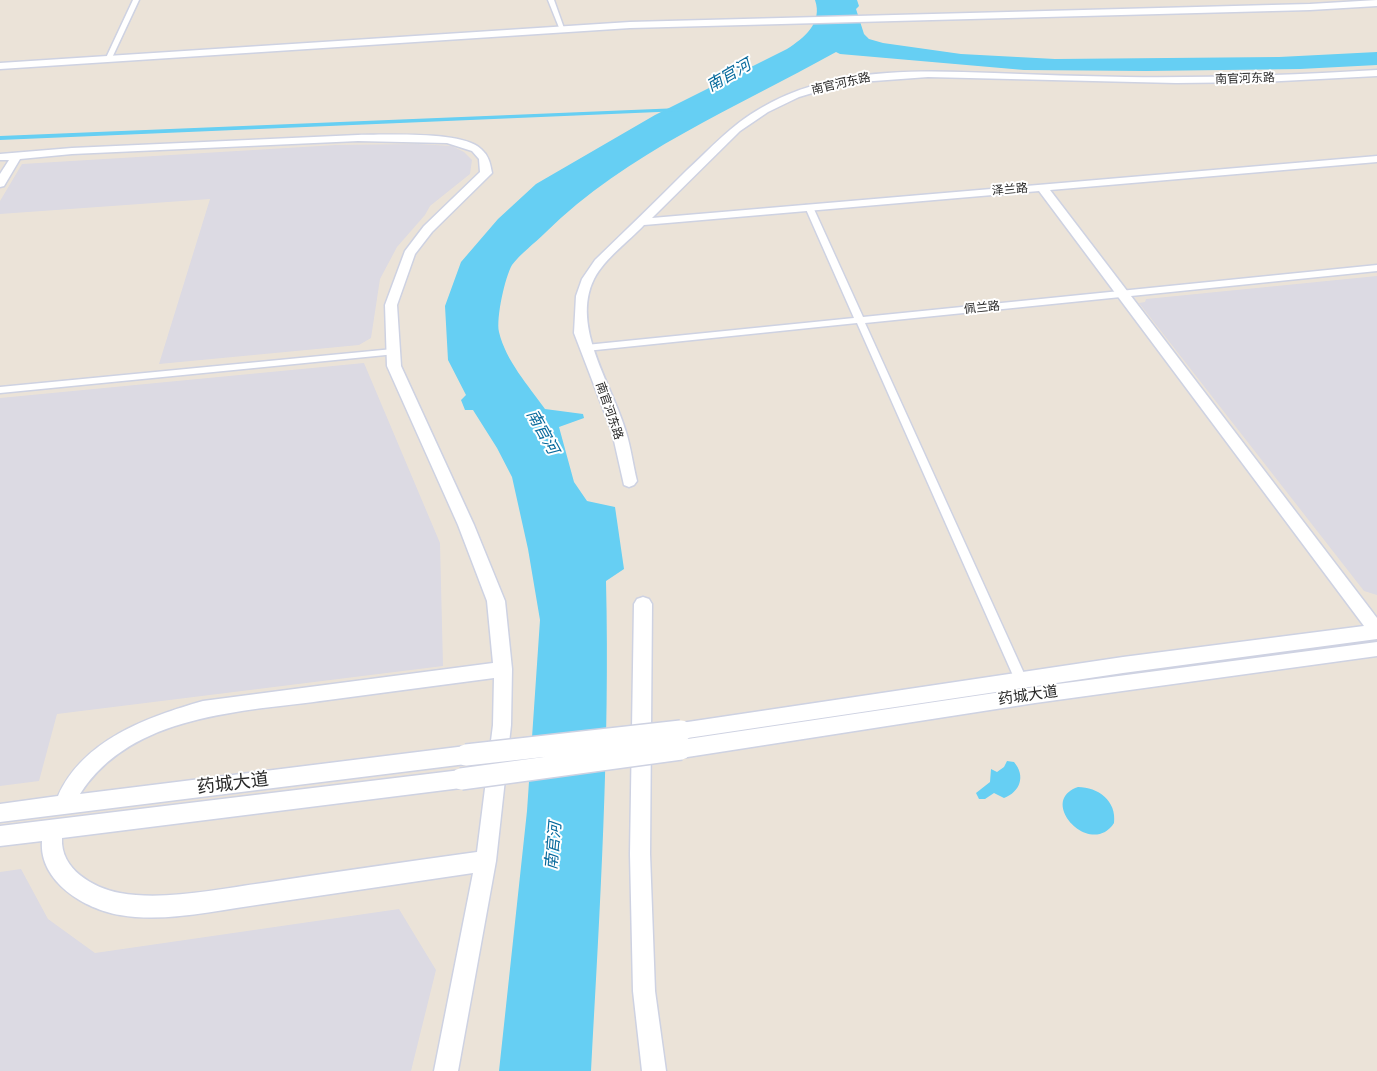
<!DOCTYPE html>
<html>
<head>
<meta charset="utf-8">
<style>
	body { margin:0 }
	canvas { display:block; background:#ebe3d8 }
</style>
</head>
<body>
<canvas width="1377" height="1071"></canvas>
<script>
const g = document.querySelector('canvas').getContext('2d');
g.lineJoin = 'round';
function fillPath(path, color) { g.fillStyle = color; g.fill(path, 'evenodd'); }
function trace(path, color, width, dash) { g.strokeStyle = color; g.lineWidth = width; g.lineCap = dash ? 'butt' : 'round'; g.setLineDash(dash || []); g.stroke(path); }
function label(font, color, halo, rows, align = 'center') {
  g.font = font + ' Helvetica,"Noto Sans SC",sans-serif'; g.lineWidth = 4; g.setLineDash([]); g.textBaseline = 'middle'; g.strokeStyle = halo; g.fillStyle = color; for (const [text, x, y, turn = 0] of rows) {
    g.save(); g.translate(x, y); g.rotate((+turn || 0) * Math.PI / 180); g.textAlign = isNaN(turn) ? turn : align; if (halo) g.strokeText(text, 0, 0); g.fillText(text, 0, 0); g.restore();
  }
}
fillPath(new Path2D(`
	M418,144L452,146L464,152L472,160L470,174L430,206L425,215L397,247L380,279L371,338L359,345L159,364L210,199L0,214V201L22,164L336,145Z
	M1377,276V595L1364,591L1139,303L1145,302L1146,299Z
	M364,363L440,543L443,666L57,714L39,781L0,786V398Z
	M21,869L48,919L95,953L399,909L436,970L411,1071H0V872Z`), '#dcdae3');
fillPath(new Path2D(`
	M815,0H857L859,6L856,9L864,34L869,39L883,43L961,54L1055,59L1279,57L1377,52V65L1300,69L1146,71L1024,70L840,54L836,52C736,108 627,152 545,233C535,243 520,254 512,265C505,277 496,318 499,332C506,361 528,385 545,409L583,414L584,418L559,427L574,482L587,501L615,507L624,569L606,581C610,745 600,908 591,1071H499L527,811L540,620L528,549L512,477L497,448L473,410H465L461,400L466,395L448,360L445,306L461,262L498,219L536,184L655,115L787,49C804,38 823,23 815,0Z
	M1007,761L1014,762C1026,776 1020,792 1004,798L994,793L985,799H979L976,793L990,782L991,769L997,772L1004,767Z
	M1078,787C1098,787 1117,801 1114,823C1091,859 1036,801 1078,787Z`), '#66cff3');
fillPath(new Path2D(`
	M680,108L684,110L682,111L0,140V136Z`), '#66cff3');
const street = new Path2D(`
	M133,0H139L111,60L106,61L105,60Z
	M548,0H554L565,31L560,30Z
	M806,205L813,207L863,317L1377,265V271L865,323L1027,680L1025,684L1021,685L1017,684L1015,680L857,323L586,351L581,348L586,345L854,318L805,207Z
	M393,349L398,352L396,354L0,393V387Z`);
const secondary = new Path2D(`
	M1377,0V6L1310,10L630,28L0,69V63L630,22L1310,4Z
	M1377,70V76L1262,82L1176,83L928,77L860,82L829,88L799,97L768,112L740,131L652,218L1377,156V162L1050,190L1377,618V639L1123,673L681,739L674,737L671,731L674,725L681,723L1123,657L1364,626L1039,191L644,225C628,242 605,258 594,279C570,327 613,386 626,432C631,448 633,465 637,481L634,485L629,487L624,485L612,432L574,333L576,296L582,279L595,260C625,231 656,201 686,171C710,149 732,124 761,108C830,67 916,70 994,73C1038,75 1082,76 1126,77C1210,78 1293,75 1377,70Z
	M358,135C385,135 463,131 481,149C489,156 490,163 492,173L432,232L415,254L397,305L401,366L474,525L505,601L512,669L511,725L496,861L458,1071H434L473,873C403,883 333,894 263,904C219,910 165,923 120,915C85,909 39,882 42,841L0,846V826L461,770L468,773L471,779L468,785L461,788L62,838C60,869 93,888 120,893C164,901 218,889 263,883C334,872 405,862 477,852L493,725L494,678C438,685 383,693 328,700C243,712 132,713 80,794L466,746L473,749L476,755L473,761L466,764L0,822V804L58,796C83,740 147,717 203,701L493,663L487,601L458,525L387,366L385,305L405,251L424,226L480,172L479,159L472,151L447,143L358,141L72,154L20,159L4,186L0,187V174L9,160H0V154L72,148Z
	M643,597L649,599L652,604L650,854L655,991L666,1071H642L633,991L630,854L634,604L637,599Z
	M1377,642V656L1035,703L681,758L674,755L671,749L674,743L681,740L1035,687Z`);
trace(street, '#ced2e2', 3);
trace(secondary, '#ced2e2', 3);
fillPath(street, '#fff');
fillPath(secondary, '#fff');
const secondaryBridge = new Path2D(`
	M466,755L681,731
	M461,779L681,749`);
trace(secondaryBridge, '#ced2e2', 24, []);
trace(secondaryBridge, '#fff', 21);
label('12px', '#282828', '#fff', [
	["南官河东路",1245,79,-2],
	["南官河东路",841,84,-13],
	["泽兰路",1010,190,-5],
	["佩兰路",982,308,-6],
	["南官河东路",609,411,71]
]);
label('15px', '#282828', '#fff', [
	["药城大道",1028,696,-8]
]);
label('italic 16px', '#086a9c', '#fff', [
	["南官河",729,76,-30],
	["南官河",542,432,61],
	["南官河",554,846,-85]
]);
label('18px', '#282828', '#fff', [
	["药城大道",233,784,-7]
]);
</script>
</body>
</html>
